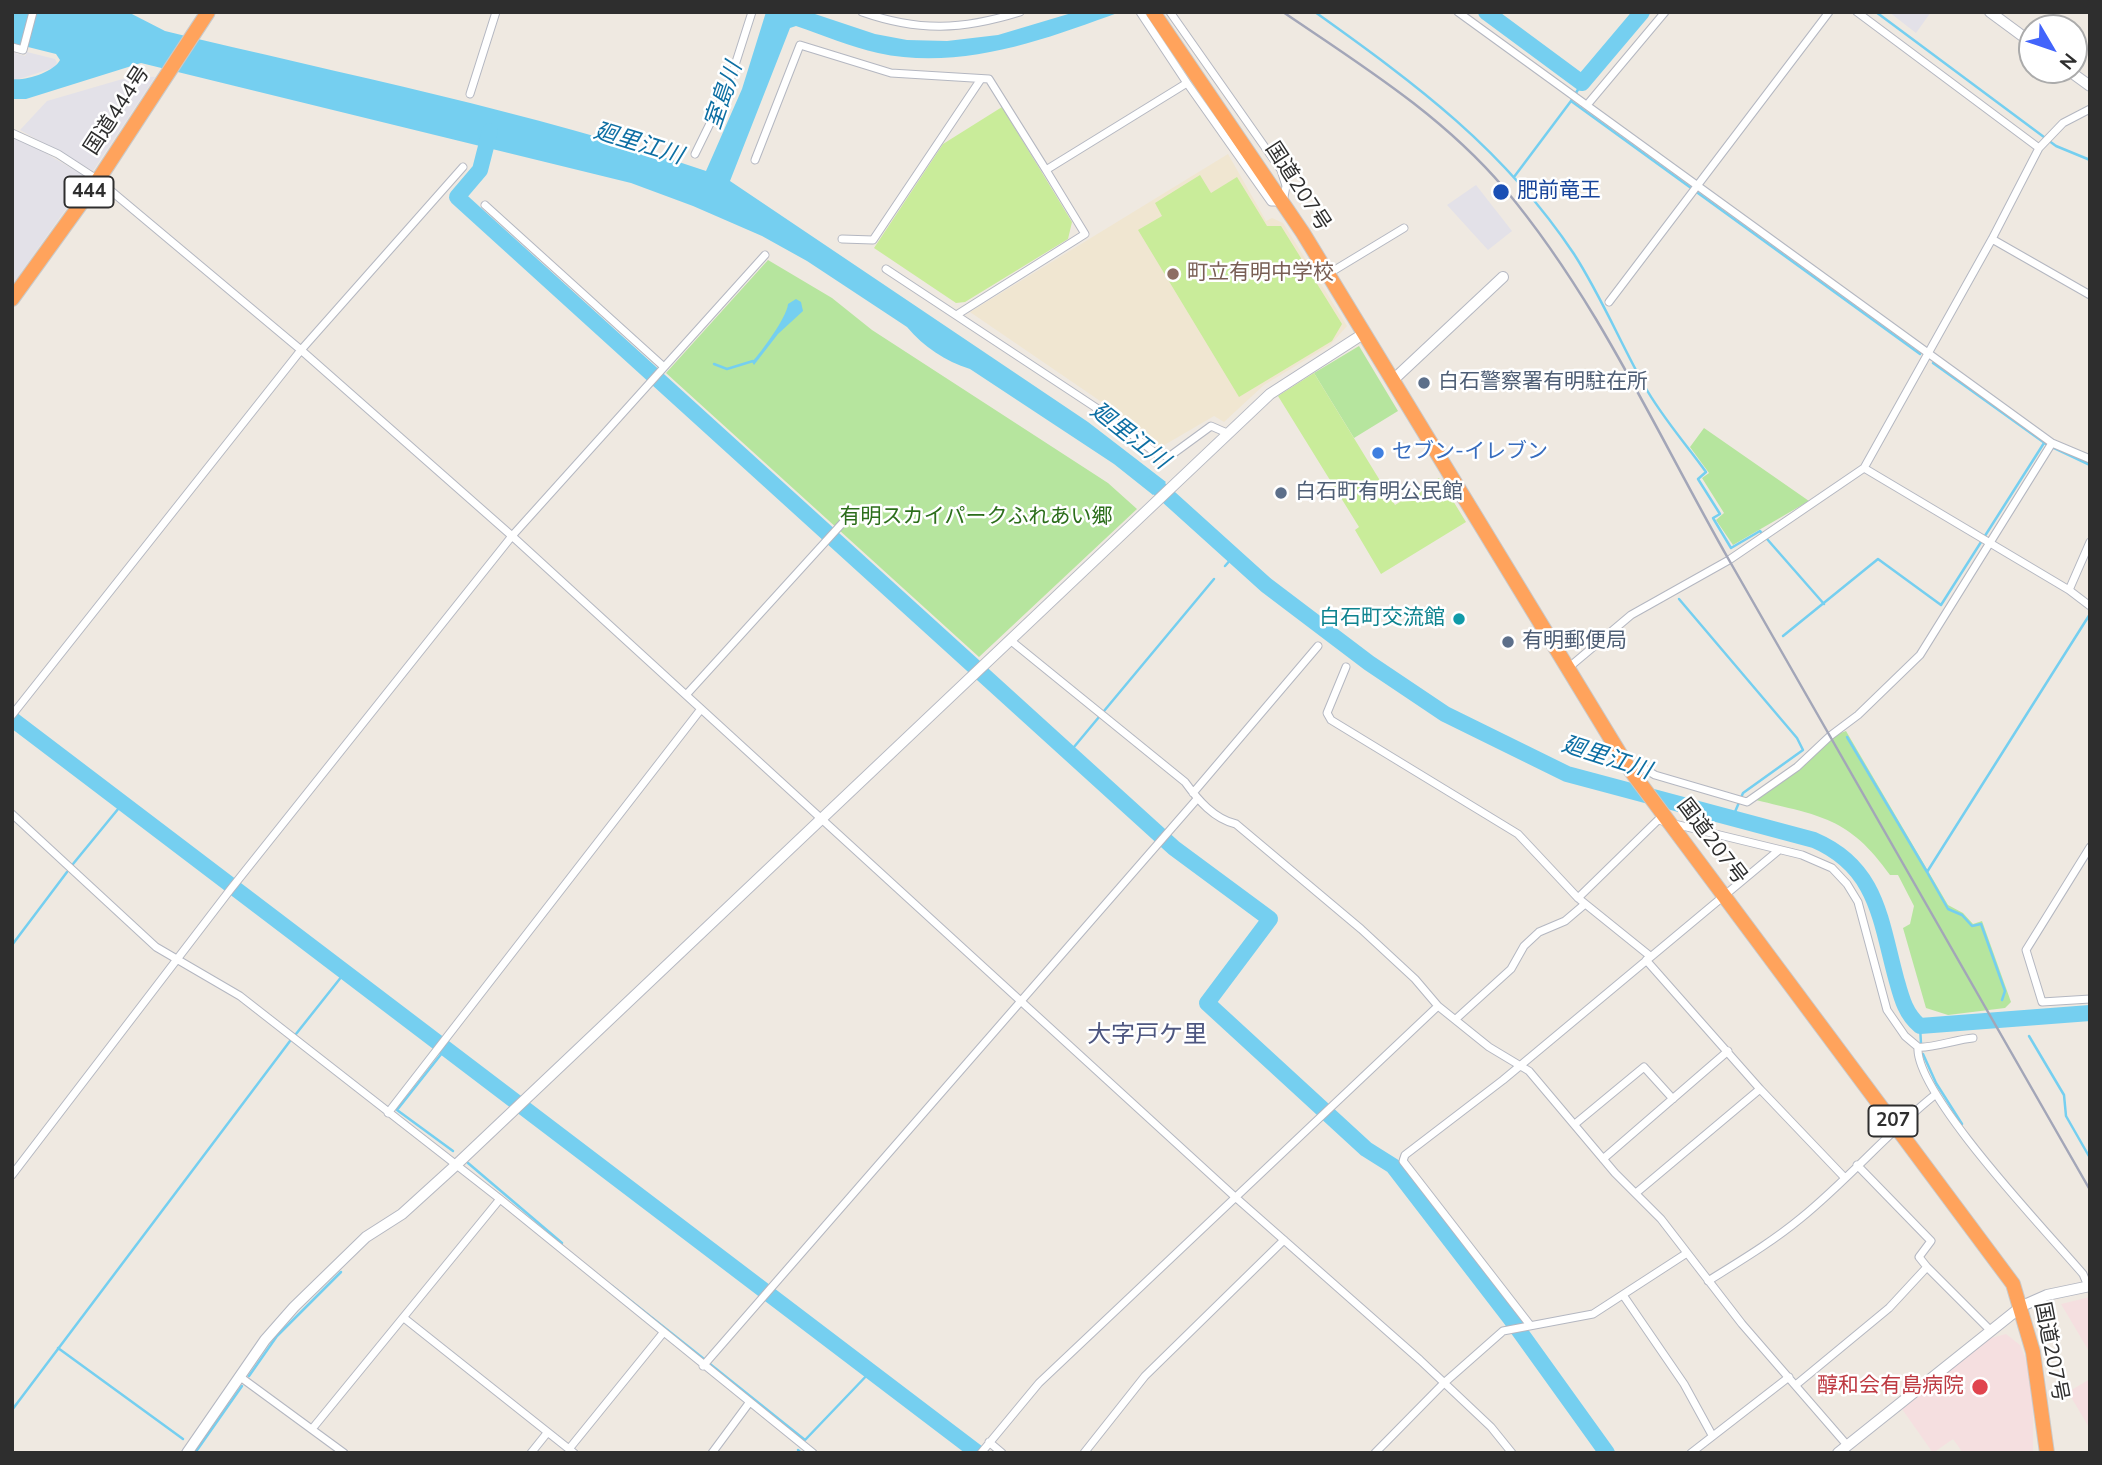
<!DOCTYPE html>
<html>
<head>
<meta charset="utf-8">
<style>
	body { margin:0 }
	#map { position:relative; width:2102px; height:1465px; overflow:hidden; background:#efe9e1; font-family:"Nunito Sans",sans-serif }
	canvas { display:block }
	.frame { position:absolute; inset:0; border:14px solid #2e2e2e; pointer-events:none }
	.north { position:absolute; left:2018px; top:14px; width:70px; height:70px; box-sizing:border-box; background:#fff; border:2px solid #ababab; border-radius:50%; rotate:129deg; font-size:19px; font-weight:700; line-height:28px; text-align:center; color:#2e2e2e }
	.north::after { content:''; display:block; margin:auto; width:24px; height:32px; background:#4264fb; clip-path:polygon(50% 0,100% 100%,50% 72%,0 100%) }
</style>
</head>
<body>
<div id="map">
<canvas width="2102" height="1465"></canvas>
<div class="frame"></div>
<div class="north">N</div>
</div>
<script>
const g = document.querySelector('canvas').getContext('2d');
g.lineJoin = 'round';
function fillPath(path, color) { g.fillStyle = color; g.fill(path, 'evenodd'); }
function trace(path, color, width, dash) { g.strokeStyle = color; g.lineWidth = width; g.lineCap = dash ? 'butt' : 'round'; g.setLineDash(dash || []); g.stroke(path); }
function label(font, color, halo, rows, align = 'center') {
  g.font = font + ' "Nunito Sans","Noto Sans JP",sans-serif'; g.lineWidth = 5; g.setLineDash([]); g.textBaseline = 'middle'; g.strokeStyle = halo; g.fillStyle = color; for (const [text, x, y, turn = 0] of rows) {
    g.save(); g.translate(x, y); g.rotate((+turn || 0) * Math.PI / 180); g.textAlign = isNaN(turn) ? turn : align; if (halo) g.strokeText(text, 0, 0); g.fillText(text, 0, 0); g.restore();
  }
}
fillPath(new Path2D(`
	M1889,12H1931L1916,33Z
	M12,52L25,56L27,52L55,59L57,63L53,68L16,80L12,79Z
	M133,76L155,77L93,171L20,130L47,101Z
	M12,138L30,144L88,178L12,285Z
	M1476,185L1512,231L1488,250L1447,205Z`), '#e3e1e8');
fillPath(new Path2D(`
	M1228,154L1266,221L1272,218L1283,223L1347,326L1330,345L1264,385L1224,422L1214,416L1161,447L1106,405L970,312Z`), '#f0e6d1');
fillPath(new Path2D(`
	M2090,1297V1353L2061,1304Z
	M2006,1334L2020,1345L2028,1365L2033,1408V1453H1963L1953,1439L1933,1453L1902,1409L1974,1351L1991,1338Z
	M2090,1379V1429L2068,1392Z`), '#f5dfe0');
fillPath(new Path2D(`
	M768,260L832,298L872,330L1108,483L1137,509L979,657L666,373Z
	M1359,346L1398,411L1354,438L1314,373Z
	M1704,428L1809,501L1733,545L1716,520L1724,513L1702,478L1709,473L1690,447Z
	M1846,731L1948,905L1963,913L1973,924L1982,921L2011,1002L2005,1008L1948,1015L1926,1008L1903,928L1910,924L1914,906L1898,875H1890C1849,817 1820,816 1756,800L1835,735Z`), '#b6e59e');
fillPath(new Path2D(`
	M1002,107L1072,222L1068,239L965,302L956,303L874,248L943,144Z
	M1200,175L1211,193L1237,177L1267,226H1281L1342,324L1332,341L1239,397L1138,230L1162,216L1155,203Z
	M1314,373L1395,505L1439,478L1466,522L1381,574L1355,530L1359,527L1278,396Z`), '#c9ec9a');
fillPath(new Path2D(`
	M12,12H128L165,31C346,75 530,111 706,171L742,89L766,12H809L875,34L907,40L947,41L998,35L1075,12H1120C1044,40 960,71 878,53C851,47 823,35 796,26L790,28L730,181L1088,422L1166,482L1153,495L1114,464L970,369C945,361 924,347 907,327L807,261L762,236L693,206L631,183L141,63L26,99H12V79C26,81 54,72 60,60L56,54L12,43Z
	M796,299L801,302L803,311L778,334L754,365L752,362C762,351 787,317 788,304Z`), '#75cff0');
trace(new Path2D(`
	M1315,12C1416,84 1504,149 1574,254C1601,296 1620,342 1644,385C1661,416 1686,444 1706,472L1698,479L1720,514L1713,518L1731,548L1760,531L1824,604
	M1876,12L2056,146L2090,160
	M1582,83L1571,101L1920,354
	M1514,177L1571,101
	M1933,363L2046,444
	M714,364L727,369L753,361
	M2052,447L2090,465
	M1225,566L1233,557
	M1679,599L1797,738L1803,750L1743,793L1732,819
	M1783,636L1878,559L1941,605L2044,443
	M1847,737L1927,872
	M1069,753L1214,579
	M73,864L123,803
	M12,945L67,872
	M2002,1000L2005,991L1981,924L1972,926L1962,915L1948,909L1927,872L2090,614
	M1920,1026L1921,1044
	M296,1034L346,971
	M2029,1036L2064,1095L2066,1116L2090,1158
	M446,1048L397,1110L453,1151
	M1923,1054L1936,1083L1962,1124
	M468,1163L562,1243
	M612,1286L704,1359
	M58,1348L183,1439
	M710,1364L805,1440L871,1371
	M249,1376L277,1336L341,1272
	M12,1410L290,1041
	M798,1450L801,1453
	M195,1453L242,1386`), '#75cff0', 2.5);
trace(new Path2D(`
	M1486,12L1582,83L1642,12
	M490,131L480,170L457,197L1174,848L1270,919L1207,1003L1366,1149L1393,1166L1510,1318L1607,1453
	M1153,483L1266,585L1369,663L1445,714L1567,774L1814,840C1877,867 1880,919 1896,978C1901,996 1905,1014 1920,1026L2090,1013
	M12,719L978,1453`), '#75cff0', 16);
const street = new Path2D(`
	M862,12C919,32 962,30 1020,12
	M1140,12L1187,83
	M1458,12L2052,443L2090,459
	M1857,12L2039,148
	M12,47L23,50L33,12
	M470,94L496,12
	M1587,105L1665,12
	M12,133L58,154L98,180L301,350L512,536L1234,1196L1420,1360L1491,1427L1512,1453
	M695,154L728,87L752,12
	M755,160L800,45L891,73L989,79L1046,170L1187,83L1271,202H1283L1286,186L1281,170L1170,12
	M485,205L664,367
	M842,239L873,240L981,79
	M1992,239L2090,295
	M886,269L1104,413L1158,455L1170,456L1211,426L1227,433
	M1328,274L1404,228
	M1609,302L1829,12
	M958,314L1085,234L1046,170
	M1864,468L2069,590L2090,606
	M2069,590L2090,542
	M1010,640L1185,782C1198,800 1214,819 1236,824L1361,929L1415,979L1438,1006L1489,1047L1529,1071L1615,1173L1661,1219L1742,1324L1847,1445
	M1346,667L1327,713L1331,720L1518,834L1578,898L1650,956
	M1567,669L1631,615L1729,560L1864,468L1992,239L2039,148L2063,123L2090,109
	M686,695L847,518
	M12,715L301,350L463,167
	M1628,767L1643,768L1655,775L1747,802L1797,767L1830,736L1858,715L1920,655L2052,443
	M1193,793L1318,646
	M12,814L156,947L240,996L500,1199L813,1453
	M2090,847L2026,950L2042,1002L2090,999
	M1578,898L1658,820L1802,855L1832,868L1847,884L1858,902L1887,1010L1905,1036L1918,1047C1914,1093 2049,1234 2083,1274L2088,1286
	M1646,960L1760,1089L1844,1177
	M1457,1018L1511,969L1524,946L1539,932L1565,921L1585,904
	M1918,1047C1929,1049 1958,1039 1973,1038
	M388,1113L701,709
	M1575,1124L1644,1067L1673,1099
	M1603,1159L1728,1051
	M1857,1165L1931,1241L1919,1257L1927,1267
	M12,1175L230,890L512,536L765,255
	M1636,1193L1760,1089
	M1708,1281C1740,1261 1772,1242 1801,1218C1849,1179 1888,1132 1936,1094
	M1623,1295L1684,1384L1712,1435
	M404,1318L574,1453
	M1530,1325L1403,1161L1405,1155L1503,1080L1779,850
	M703,1366L1197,799
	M239,1376L344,1453
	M1797,1384L1889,1308L1927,1267L1989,1329
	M312,1429L500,1199
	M989,1442L1002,1453
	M569,1449L663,1333
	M531,1453L547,1433
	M712,1453L749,1403
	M981,1453L1039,1383L1438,1006
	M1084,1453L1145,1376L1284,1240
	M1375,1453L1444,1383L1503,1331L1593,1314L1687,1253
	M1691,1453L1789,1377`);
const secondary = new Path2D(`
	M1990,12L2032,43
	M2068,70L2090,86
	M1392,381L1503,277
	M187,1453L265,1340L294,1307L366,1237L402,1214L456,1165L1270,394L1363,334
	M1838,1453L2022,1306L2047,1295L2090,1286`);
const highway = new Path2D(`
	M1153,12L1303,233L1628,767L2013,1284L2033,1352L2047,1453
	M12,299L98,180L208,12`);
trace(street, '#b4b7c1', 9);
trace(secondary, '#b4b7c1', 12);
trace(highway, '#c9c9c9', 16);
trace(street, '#fff', 7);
trace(secondary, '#fff', 10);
trace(highway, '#ffa35c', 14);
trace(new Path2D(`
	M1283,12C1361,65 1442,115 1504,188C1598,300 1657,434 1729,560C1849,770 1970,980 2090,1190`), '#a3a6b8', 2.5);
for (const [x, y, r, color] of [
	[1501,192,9,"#1a4fb4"],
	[1173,274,7,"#8d6e63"],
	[1424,383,7,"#5c6f8a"],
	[1378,453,7,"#3f7fe0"],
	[1281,493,7,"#5c6f8a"],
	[1459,619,7,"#0f9aa8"],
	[1508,642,7,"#5c6f8a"],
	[1980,1387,9,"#e0444e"]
]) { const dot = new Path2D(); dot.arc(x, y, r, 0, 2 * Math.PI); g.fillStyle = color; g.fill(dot); trace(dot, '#fff', 2.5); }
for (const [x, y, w] of [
	[89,192,49],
	[1893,1121,49]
]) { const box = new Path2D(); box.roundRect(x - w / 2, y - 15.5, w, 31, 5); g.fillStyle = '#fff'; g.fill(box); trace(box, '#2e2e2e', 2); }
label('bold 19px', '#2e2e2e', null, [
	["444",89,192],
	["207",1893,1121]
]);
label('21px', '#2e2e2e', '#fff', [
	["国道444号",118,111,-57],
	["国道207号",1297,187,57],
	["国道207号",1711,842,53],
	["国道207号",2050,1352,79]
]);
label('21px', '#164399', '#fff', [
	["肥前竜王",1517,192]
], 'left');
label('21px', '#785e54', '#fff', [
	["町立有明中学校",1187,274]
], 'left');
label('21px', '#4e5e75', '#fff', [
	["白石警察署有明駐在所",1438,383],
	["白石町有明公民館",1295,493],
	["有明郵便局",1522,642]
], 'left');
label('21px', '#366cbe', '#fff', [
	["セブン-イレブン",1392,453]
], 'left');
label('21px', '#2c6e1b', '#fff', [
	["有明スカイパークふれあい郷",976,518]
]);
label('21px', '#0d838f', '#fff', [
	["白石町交流館",1445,619]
], 'right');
label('21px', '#be3a42', '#fff', [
	["醇和会有島病院",1964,1387]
], 'right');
label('italic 23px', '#0d6fa3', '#fff', [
	["室島川",725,96,-71],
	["廻里江川",638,145,17],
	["廻里江川",1129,437,38],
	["廻里江川",1606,759,18]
]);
label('24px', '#4d5680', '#fff', [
	["大字戸ケ里",1147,1036]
]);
</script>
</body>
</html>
